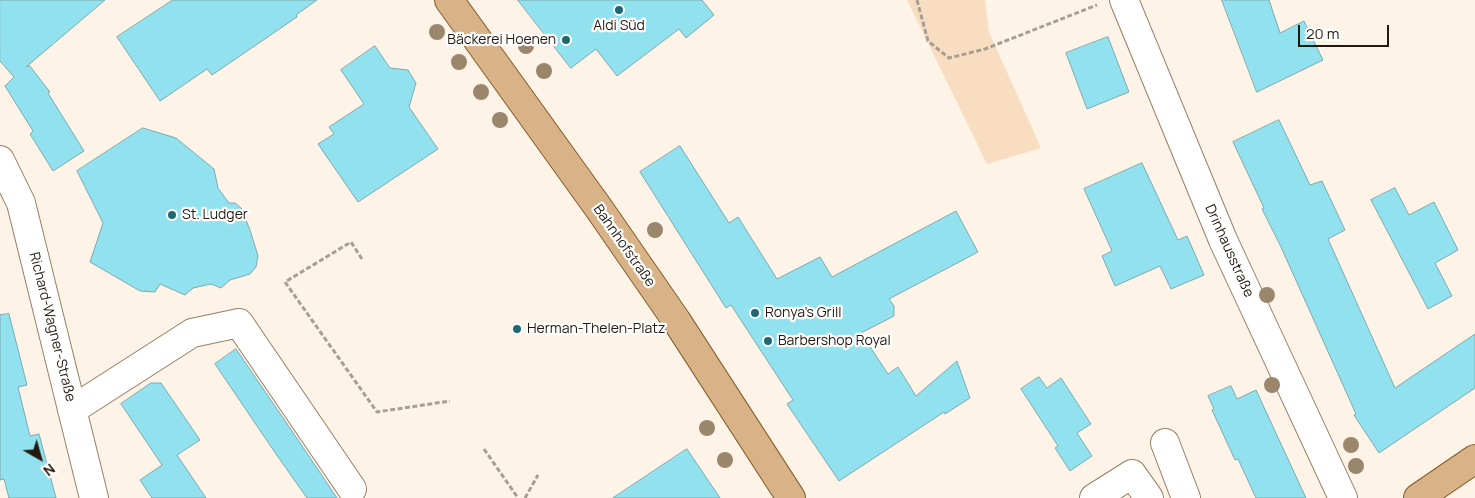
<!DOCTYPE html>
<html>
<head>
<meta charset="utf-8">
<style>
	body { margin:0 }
	#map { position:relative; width:1475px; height:498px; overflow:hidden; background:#fef3e7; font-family:Manrope,sans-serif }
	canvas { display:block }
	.north { position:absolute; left:15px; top:433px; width:50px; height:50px; -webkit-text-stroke:4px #fff; paint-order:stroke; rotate:142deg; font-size:14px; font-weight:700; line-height:20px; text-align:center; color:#231a0f }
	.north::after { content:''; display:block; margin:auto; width:18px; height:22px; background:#231a0f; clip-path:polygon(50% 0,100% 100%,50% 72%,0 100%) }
	.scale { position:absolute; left:1298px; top:25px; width:91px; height:22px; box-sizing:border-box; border:2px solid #231a0f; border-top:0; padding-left:6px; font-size:15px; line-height:18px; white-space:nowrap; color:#231a0f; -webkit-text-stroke:4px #fff; paint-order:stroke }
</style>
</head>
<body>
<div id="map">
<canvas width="1475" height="498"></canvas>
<div class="north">N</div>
<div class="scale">20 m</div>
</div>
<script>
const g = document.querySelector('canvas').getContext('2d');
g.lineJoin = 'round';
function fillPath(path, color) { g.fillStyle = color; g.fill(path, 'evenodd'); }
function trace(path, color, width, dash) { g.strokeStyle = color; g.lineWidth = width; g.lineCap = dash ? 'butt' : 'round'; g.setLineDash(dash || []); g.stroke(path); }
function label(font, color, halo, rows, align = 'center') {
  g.font = font + ' Manrope,sans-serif'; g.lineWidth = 4.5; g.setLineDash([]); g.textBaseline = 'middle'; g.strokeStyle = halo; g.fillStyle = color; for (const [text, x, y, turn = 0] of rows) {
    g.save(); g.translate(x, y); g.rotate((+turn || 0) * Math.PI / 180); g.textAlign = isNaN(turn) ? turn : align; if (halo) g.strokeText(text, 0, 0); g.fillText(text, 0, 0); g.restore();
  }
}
fillPath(new Path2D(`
	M907,0H985L989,32L1041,148L987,164Z`), '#f9ddc1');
const building = new Path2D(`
	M0,0H105L26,67L29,65L50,92L48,93L84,151L53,171L30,134L33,131L5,86L14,77L0,61Z
	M173,0H317L296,15L297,17L212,75L207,69L160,101L117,37Z
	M518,0H702L714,15L686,38L679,29L617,76L596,49L571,68Z
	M1222,0H1269L1280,33L1304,21L1323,60L1257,92Z
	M1108,37L1129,92L1087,109L1066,53Z
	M375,46L390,68L408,70L416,83L409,107L438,149L358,202L318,144L334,134L329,127L364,104L341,70Z
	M1279,120L1310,185L1322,181L1345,230L1328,239L1395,388L1475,334V388L1379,453L1354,415L1356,414L1281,247L1262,209L1264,208L1233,142Z
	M143,128L176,138L214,169L218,188L229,203H235L241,208L250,230L258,256L256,267L250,274L230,280L221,288L211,284L193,288L185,295L160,284L155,292L140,291L90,262L103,223L77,171Z
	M680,146L729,223L738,217L777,279L820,257L832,277L956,211L978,252L889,299L894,306V316L861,333L888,374L898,367L916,396L957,361L970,398L945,414L944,412L839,481L787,404L793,400L731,305L726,308L640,172Z
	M1142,163L1178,240L1187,236L1204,275L1171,289L1160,266L1115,286L1102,256L1112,251L1084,189Z
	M1395,188L1409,215L1434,202L1458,250L1435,263L1452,296L1428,309L1371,200Z
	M9,314L27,385L18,387L30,436L39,434L56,498H9L4,479L0,480V315Z
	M236,349L290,428L337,498H307L276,454L215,364Z
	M1039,377L1047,388L1061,378L1091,424L1077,433L1092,456L1070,471L1055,448L1058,446L1021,389Z
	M151,383H161L200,440L177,455L206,498H152L140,480L162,465L121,404Z
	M1231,386L1237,399L1256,390L1306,498H1256L1238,459L1235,460L1212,410L1214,409L1208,396Z
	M687,449L720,498H613Z`);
fillPath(building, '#91e1ee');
trace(building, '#7da9b1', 1);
const minor = new Path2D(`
	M1124,0L1223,240L1343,498
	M0,160L21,203L94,498
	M72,410L192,333L239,323L352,489
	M1165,443L1186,498
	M1094,498L1132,474L1149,498`);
const major = new Path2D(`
	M449,0L600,210L676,320L791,498
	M1418,498L1475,459`);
trace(minor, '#987e64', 30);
trace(major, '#875c29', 30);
trace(new Path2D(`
	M917,0L928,41L949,58L985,49L1097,5
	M362,259L351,242L285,282L377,412L450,401
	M484,449L518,498
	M525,498L538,475`), '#a89e92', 3, [5, 2.5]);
trace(minor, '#fff', 28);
trace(major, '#d7b387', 28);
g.fillStyle = '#9a866b';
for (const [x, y] of [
	[437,32],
	[526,46],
	[459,62],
	[544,71],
	[481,92],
	[500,120],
	[655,230],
	[1267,295],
	[1272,385],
	[707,428],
	[1351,445],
	[725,460],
	[1356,466]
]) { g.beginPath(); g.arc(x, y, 8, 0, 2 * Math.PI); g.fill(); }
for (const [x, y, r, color] of [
	[619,10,5,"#1e6873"],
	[566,40,5,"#1e6873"],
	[172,215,5,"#1e6873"],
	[755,313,5,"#1e6873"],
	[517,329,5,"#1e6873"],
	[768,341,5,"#1e6873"]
]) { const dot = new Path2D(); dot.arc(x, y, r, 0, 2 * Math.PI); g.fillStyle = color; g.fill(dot); trace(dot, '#fff', 2); }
label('14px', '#231a0f', '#fff', [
	["Aldi Süd",619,26,"center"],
	["Bäckerei Hoenen",556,40,"right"],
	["St. Ludger",182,215],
	["Ronya’s Grill",765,313],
	["Herman-Thelen-Platz",527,329],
	["Barbershop Royal",778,341]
], 'left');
label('14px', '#231a0f', '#fff', [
	["Bahnhofstraße",624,246,55],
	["Drinhausstraße",1229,251,66],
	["Richard-Wagner-Straße",52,327,76]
]);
</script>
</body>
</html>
